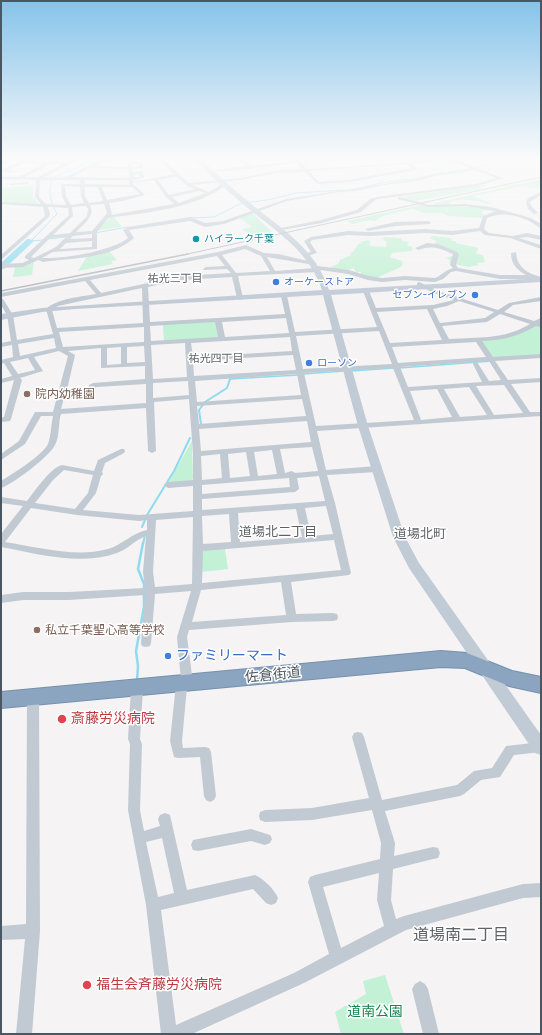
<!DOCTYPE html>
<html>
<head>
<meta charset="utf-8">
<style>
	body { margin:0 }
	#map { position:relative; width:542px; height:1035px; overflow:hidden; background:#f5f3f3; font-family:Inter,sans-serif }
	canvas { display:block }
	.frame { position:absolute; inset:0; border:2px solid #4a5661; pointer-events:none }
</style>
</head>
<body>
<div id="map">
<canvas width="542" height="1035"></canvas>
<div class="frame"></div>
</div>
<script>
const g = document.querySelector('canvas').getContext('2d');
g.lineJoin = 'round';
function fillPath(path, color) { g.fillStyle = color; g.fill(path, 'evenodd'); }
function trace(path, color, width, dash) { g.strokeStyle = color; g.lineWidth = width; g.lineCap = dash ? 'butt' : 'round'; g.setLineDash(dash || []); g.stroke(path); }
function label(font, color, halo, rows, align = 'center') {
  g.font = font + ' Inter,"Noto Sans JP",sans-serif'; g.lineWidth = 3; g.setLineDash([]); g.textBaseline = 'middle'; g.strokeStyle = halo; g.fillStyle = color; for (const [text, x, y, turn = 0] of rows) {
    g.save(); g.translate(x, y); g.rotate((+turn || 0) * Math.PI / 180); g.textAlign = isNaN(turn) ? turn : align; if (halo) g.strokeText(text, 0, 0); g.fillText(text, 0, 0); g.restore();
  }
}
fillPath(new Path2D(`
	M541,179V187L531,188L523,186L473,196L493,204C489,205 485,203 481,202C471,200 458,198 449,203L450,205L487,208L498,212L484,210L481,213L485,215L482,218L448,216L442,213H424L412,209L383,216L375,221L369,220L352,224L347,221L421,205L434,207L435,203Z
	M488,183L481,189L414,201L402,197Z
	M33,186V196L40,205L4,202L2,198L1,188Z
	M251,214H253L272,232L253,237L242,229L252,227L240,218Z
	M108,217H114L122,227L95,231Z
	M433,236L451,238L452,241H456V243L479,248L476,252L477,254L483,255L485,262L478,263V265L469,267L449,263L450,260L446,258L454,255L453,253L434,244L436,241L429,238Z
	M384,237L401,238L402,241L409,242L407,245L413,247L412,251L392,253L390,257L402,261L403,264L401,267L376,278L361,274V272H356L354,269L355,268L347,270L333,269L330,267L338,264L340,260L351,255L350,253L354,251L358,244L362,243L360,242L369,240L371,242L369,244L371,246L386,247L387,243L383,239Z
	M109,251L117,260L111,261L113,264L78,271L87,256Z
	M34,262L32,275L13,277L15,267Z
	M216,321L220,338L164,341L163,324Z
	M536,325L541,326V355L492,358L481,341L514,336Z
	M192,441L193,479L190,481L168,483Z
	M206,549H225L228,569L202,572L201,553Z
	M385,975L404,1034H341L335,1012L366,994L363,981Z`), '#c3f1d5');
trace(new Path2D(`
	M473,168L513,158
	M361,188L381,183L419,178L445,172
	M190,218L214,217L240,204L272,199L296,193L345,190
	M95,233L128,227
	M48,239L65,237
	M30,241L43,240
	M31,241L57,214C51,203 46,189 54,177L98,158`), '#90daee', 1);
trace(new Path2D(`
	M399,368L492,361
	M351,371L394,368
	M303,374L344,371
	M230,380V379L298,375`), '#90daee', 1.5);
trace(new Path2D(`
	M201,424L199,410L205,402L227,388L230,379
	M147,515L174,471L190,438
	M142,527L145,520
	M143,544L145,535`), '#90daee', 2);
trace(new Path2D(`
	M137,681L138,666L136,651L144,607V584L138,569L143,543`), '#90daee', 2.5);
fillPath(new Path2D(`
	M27,239H30L34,241L4,269H1V263Z`), '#90daee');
const highway = new Path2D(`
	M441,651L467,653L512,671L541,677V693L509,686L465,668L441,667L1,708V692Z`);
trace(highway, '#7690ad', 2);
fillPath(new Path2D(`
	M16,158H21L24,161L68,162L77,158H84L59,169L45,177C51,177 61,179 67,176C82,171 96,158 113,158L95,166L127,167L131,158H135L133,162H143V168L132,169L133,172L143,171L144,178L134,180L133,184L145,195L123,201L109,203L112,213L111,215L174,204L166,197L154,180L136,183L134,182L174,174L157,158H162L189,183L241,178L275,171L302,169L297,163L253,168L251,169L211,172L209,171L246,166L236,158H241L251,166L295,161L292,158H297L307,169L393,164L433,158H450L503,178L476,186L378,199L374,201L361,212L322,223L276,231V229L321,220L357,210L370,199L377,197L476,184L496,178L475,170L435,176L418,181L384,185L356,191L339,192L287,201L224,224L205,227L190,221L129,230L134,238L133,239C109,259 72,258 43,262L38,260L23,267L1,268V264L22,263L29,260L25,258V256L69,215L68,208L48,207L50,214L49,217L1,260V255L45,216L43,207L1,204L2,202L41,204L35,197L36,180L1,179V177H19L44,164L24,163L9,170L15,171V173L3,171V169L20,162L18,160L1,164V162ZM445,159L470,168L434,174L417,179L286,199L223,221L205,223L190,217L128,227L123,230L128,238C112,251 63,259 42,258L53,252L97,249V232L108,218C145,213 199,208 227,184L223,183L209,192L192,185L241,180L275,173L305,172L318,184L349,182L416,170L418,168L411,164ZM50,164H63L38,177H25ZM132,164H139V166L132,167ZM406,164L412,168L349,180L319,182L309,171ZM89,168L128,169L130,178L72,177ZM134,174H139L140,177H134ZM177,177L187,186L195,189L169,195L158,180ZM40,180H80V184H63L61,185L62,196L66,205L46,204L39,197ZM84,180H129V185L85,184ZM65,186L80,187L81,196L84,203L71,205L66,196ZM85,187H98L103,201L89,203L85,196ZM102,187H132L140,194L107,200ZM199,191L205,193L179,203L172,197ZM104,204L107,213L92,231L76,232C83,225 96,216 90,205ZM86,206L88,209L87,216L70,233L53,235L73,216L72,207ZM92,234V238L70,239L73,236ZM66,237L56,247L34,258L31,257L50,238ZM92,241V247L60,249L66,243Z
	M27,182L29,184L11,185L9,184Z
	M541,192V195L530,202L532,207L538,213L534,214L528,209L526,202L528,198Z
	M400,197L429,205L465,204L491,207L531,218L541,224V228C536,226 532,222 527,220C513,214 501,212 487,218L484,229L489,233L513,236L527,233L541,236V240L527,237L519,238L541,245V249L510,238L485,235L480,231L452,235L425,233L369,236L348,235L312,240L310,242L317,253L307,256L304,254L311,252L304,241L311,237L348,231L369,232L425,229L452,231L479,228L483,216L496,211L465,206L429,207L398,199V197Z
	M428,221L431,223L430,224L395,226L368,231L365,229L395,222Z
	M427,243L438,244L457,252L459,254L456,265L458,268L500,275H526C517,270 511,264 511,253L516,252C517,255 516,258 518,261C521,270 533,275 541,277V281L534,279H500L456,271L451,272L443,279L435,282L405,280L382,282L368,280L348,274L321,270L318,272L238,276L243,298L240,300L237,298L232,277L181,280L148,287L150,322L285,314L281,296L284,294L287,296L295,332L377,327L363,291L366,289L369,291L376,308L433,305L454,300L434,293L417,285V283L419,282L438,291L458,297L464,296L465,297L463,299L498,310L509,303L541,297V301L513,305L504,312L534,321L541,318V327L536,326C517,337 504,340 482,341L493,357L541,354V358L495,361L508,380L541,378V382L511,384L530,412H541V416L317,431L326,470L377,466L381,469L377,472L327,475L335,503L351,573L349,575L291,582L296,614L333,613L337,614L338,617L337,620L333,621L292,622L189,630L187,637L193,683L191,686L187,687L182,741L183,748L205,747L209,748L211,752L216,796L214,800L210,802L206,800L204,796L200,757L178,758L174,757L170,741L176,684L178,681L181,680L177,637L191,591L155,594L151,643L150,646L146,647L142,646L141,643L145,595L69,600H23L1,603V595L23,592H69L145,588L143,572L146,536C135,540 128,549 117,553C80,566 38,554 1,547V534L23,506L1,503V497L27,501C35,491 50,468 62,465L94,471L98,460L121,449H124L125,451L124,453L105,463L102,472L103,474L101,476L96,493L83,510L139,515L193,511V486L168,488L164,485L168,482L193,480V454L189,399L154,402L156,451L152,453L148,451L146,408L61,414C58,423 60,436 55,445C50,456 13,484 1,488V481C12,474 42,456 48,444C51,436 51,425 53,416H41L25,444L1,460V454L19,441L35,412H53L68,356L59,351L34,357L43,371L20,378L22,380L11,419L10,421L1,422V418L4,417L14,380L1,383V379L12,376L4,363L1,364V360L13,357L12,345L1,347V343L11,341L7,315L1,305V298L3,299L13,315L17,340L53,334L46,309C58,298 81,297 96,294L85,281L1,297V293L218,252L246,245L264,253L278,254L317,263L314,265L267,257L275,271L315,268L317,266L349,270L369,276L382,278L405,276L435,278C441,276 445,270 453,268L450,265L453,254C439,248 433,245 418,250L415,248ZM245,249L261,256L270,271L236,273L222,255ZM217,256L225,266L206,267L203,269L204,270L227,269L231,273L181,276L101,293L90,280ZM142,288L143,323L57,328L52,310L58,306ZM459,301L494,312L485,318L440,323L433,309L447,306ZM427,309L442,340L390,343L377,312ZM500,314L530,324C503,340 479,337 449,339L442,326L487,322ZM286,318L289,333L225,337L222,322ZM215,322L218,337L151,341L150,326ZM144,327V342L63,347L59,332ZM379,331L392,364L303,369L296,336ZM290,337L292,351L193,357L191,343ZM54,338L56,348L20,356L18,344ZM476,342L486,357L398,363L392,347ZM185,343L187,377L153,379L151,345ZM144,346L145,362L127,363V347ZM121,347V364L107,365V348ZM101,348V368L145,366V379L93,383L89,385L88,393L66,394L75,355L68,351ZM293,355L296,370L194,376L193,361ZM28,358L35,370L18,374L10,362ZM489,361L501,380L489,381L477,362ZM474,362L473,364L482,382L408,387L400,367ZM393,368L414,420L316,426L304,373ZM297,374L301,395L197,402L195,381ZM188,381L189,395L153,398V383ZM146,384V403L61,409L64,398L94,397L96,387ZM504,385L523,413L494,415L476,386ZM469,387L487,415L460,417L444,389ZM437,389L452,417L421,420L410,391ZM302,399L306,416L199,424L197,406ZM307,421L311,442L201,451L199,429ZM312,447L318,471L295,473L292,471L285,473L280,449ZM272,450L277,474L258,476L254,452ZM246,452L250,476L230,478L228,454ZM220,454L222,478L202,480L201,456ZM64,470L93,475L88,493L75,509L35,503L53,480ZM319,476L325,501L202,510V499L295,492L299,489L297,478ZM289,478L290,487L202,494V485ZM326,506L333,534L311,536L305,508ZM31,508L77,515L139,521L147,520V530C132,533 122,545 108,549C75,558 38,547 5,542ZM296,509L302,537L240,542L238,513ZM229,514L231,542L203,544L202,516ZM193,517L192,584L155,587L153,572L156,520ZM334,540L341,570L202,583L203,551ZM281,582L286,615L192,622L201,590Z
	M137,683L141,685L143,688L140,739L142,744L140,810L144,831L160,826L158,819L160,815L165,813L170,815L187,890L255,875C264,879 274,889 278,898L276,903L271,905L266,903L253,889L161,910L176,1025L294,973L329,954L308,882L310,877L315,875L380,859L381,843L372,810L312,820L265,822L260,820L259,816L260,812L265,810L312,808L369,798L352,737L354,733L358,732L362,733L364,737L382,800L457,785L474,771L492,768L506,746L541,742V752L514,755L500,777L481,780L464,794L460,796L385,811L395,843L394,856L433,847L438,848L440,853L438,858L433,859L393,869L391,900L396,919L404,916L523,884L541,883V897L523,898L406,930L304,983L192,1034H161L146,905L128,810L130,744L128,739L131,688L133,685ZM162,838L174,893L158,897L146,842ZM379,873L377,900L384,926L341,948L323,887Z
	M33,693L37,695L39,698L40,931L32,1034H16L25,939L1,940V926L26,924L27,698L29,695Z
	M251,829L270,835L272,839L270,843L265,845L251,841L198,851L193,850L191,845L193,840L198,839Z
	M420,981L425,984L428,989L439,1034H423L412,989L415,984Z`), '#c1cad2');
fillPath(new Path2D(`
	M17,158H24L19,161Z
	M193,158H200C216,173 233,189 250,203C283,230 315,248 329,290L541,278V282L331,295L368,426L405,537L419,563L541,735V755L535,753L409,568L393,537L358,426L323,295L75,309L42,312L1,320V314L42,308L322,290C310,253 279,233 250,210C231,194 211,177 193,158Z`), '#c1cbd6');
fillPath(highway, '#8ba5c1');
trace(new Path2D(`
	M183,255L541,177`), '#b5b8bd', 1);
trace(new Path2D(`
	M1,291L188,254`), '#b5b8bd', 1.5);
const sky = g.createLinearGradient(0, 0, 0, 303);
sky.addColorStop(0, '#85c3ea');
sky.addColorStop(0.52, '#fafafa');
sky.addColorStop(1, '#fafafa00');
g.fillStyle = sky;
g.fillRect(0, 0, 542, 303);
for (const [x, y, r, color] of [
	[196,239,4,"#0f9aa8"],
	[276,282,4,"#3f7fe0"],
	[475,295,4,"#3f7fe0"],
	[309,363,4,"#3f7fe0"],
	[27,394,4,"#8d6e63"],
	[37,630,4,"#8d6e63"],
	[168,656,4,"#3f7fe0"],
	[62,719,5,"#e0444e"],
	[87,985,5,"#e0444e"]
]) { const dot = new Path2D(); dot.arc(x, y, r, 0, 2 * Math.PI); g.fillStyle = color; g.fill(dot); trace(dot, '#fff', 1.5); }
label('10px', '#0d838f', '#fff', [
	["ハイラーク千葉",204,239]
], 'left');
label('10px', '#366cbe', '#fff', [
	["オーケーストア",284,282],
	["セブン-イレブン",467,295,"right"],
	["ローソン",317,363]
], 'left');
label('11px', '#5f6368', '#fff', [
	["祐光三丁目",175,279],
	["祐光四丁目",216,359]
]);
label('12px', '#785e54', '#fff', [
	["院内幼稚園",35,394],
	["私立千葉聖心高等学校",45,630]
], 'left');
label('13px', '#5f6368', '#fff', [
	["道場北二丁目",278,532],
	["道場北町",420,534]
]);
label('14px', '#366cbe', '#fff', [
	["ファミリーマート",176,656]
], 'left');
label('14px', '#4a5661', '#fff', [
	["佐倉街道",273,675,-6]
]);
label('14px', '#be3a42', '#fff', [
	["斎藤労災病院",71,719],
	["福生会斉藤労災病院",96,985]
], 'left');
label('14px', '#17864f', '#fff', [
	["道南公園",375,1012]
]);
label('16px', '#5f6368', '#fff', [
	["道場南二丁目",461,935]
]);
</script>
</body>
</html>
